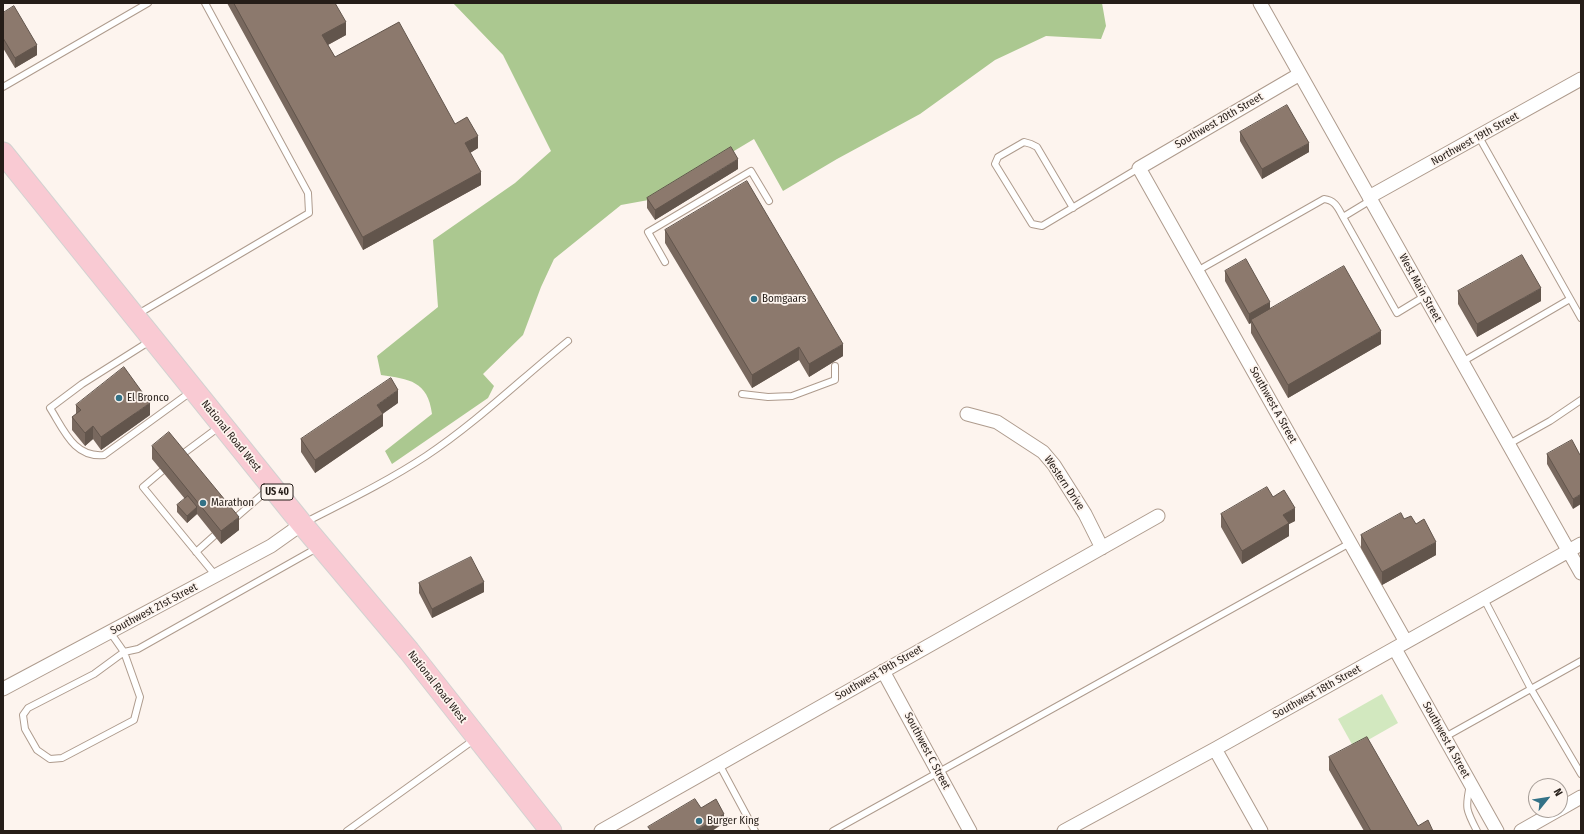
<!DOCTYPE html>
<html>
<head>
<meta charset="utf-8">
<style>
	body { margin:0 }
	#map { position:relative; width:1584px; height:834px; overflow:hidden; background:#fdf4ee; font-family:"Fira Sans Condensed",sans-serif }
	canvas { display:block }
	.frame { position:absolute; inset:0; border:4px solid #251d18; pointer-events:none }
	.north { position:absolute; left:1528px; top:778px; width:40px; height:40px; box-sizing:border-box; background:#fdf4ee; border:1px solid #a79e98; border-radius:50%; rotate:60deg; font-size:11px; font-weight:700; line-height:16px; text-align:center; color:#251d18 }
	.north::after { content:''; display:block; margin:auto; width:14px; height:18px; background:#337287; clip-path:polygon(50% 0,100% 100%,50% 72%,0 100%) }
</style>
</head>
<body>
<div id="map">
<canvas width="1584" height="834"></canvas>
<div class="frame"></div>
<div class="north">N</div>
</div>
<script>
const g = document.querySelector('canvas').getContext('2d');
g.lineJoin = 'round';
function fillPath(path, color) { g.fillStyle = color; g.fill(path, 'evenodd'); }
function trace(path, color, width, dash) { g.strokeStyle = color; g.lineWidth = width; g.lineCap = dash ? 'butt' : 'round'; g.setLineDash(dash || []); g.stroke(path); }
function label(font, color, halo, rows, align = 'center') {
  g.font = font + ' "Fira Sans Condensed",sans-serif'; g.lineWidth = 3.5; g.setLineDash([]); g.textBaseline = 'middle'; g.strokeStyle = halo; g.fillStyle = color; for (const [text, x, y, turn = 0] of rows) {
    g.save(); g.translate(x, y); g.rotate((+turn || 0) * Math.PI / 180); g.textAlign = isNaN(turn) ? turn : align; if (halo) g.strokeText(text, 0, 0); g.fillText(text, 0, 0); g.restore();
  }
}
fillPath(new Path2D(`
	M1382,694L1398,723L1354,748L1338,719Z`), '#d2e8bf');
fillPath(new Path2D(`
	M453,3H1102L1106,26L1101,39L1046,36L995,60L920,114L837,159L783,191L754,139L654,199L621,205L554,259L541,287L523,335L483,374L494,386L488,398L392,464L385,451L432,414C428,381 409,379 381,375L377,356L438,307L433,240L515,183L551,151L503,55Z`), '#abc890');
const service = new Path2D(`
	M3,87L148,3
	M1479,137L1581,318
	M1371,200L1343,217L1397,313L1425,296
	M1073,208L1037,147L1031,144L1024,142L998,157L995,164L1032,224L1042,226L1139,168
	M665,262L648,232L751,171L769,201
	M1197,271L1324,199C1335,200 1338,208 1343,217
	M138,314L309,213L308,193L205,3
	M150,341L82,384L50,408C64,430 74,458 104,455L192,391
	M1462,362L1570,299
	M742,394L768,397L792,396L835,380V366
	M1509,444L1550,421L1581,400
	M180,456L219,427
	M162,471L143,487L216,576
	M233,520L270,488
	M306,522C347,501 388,481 426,456C477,422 521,379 568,341
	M196,552L215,535
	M1484,599L1531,689L1581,774
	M110,632L124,652L138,649L317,548
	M124,652L140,697L134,720L62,758L50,759L37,750L25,729L23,715L28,708L94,674Z
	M1445,737L1581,661
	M719,764L755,831
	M1470,785C1465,808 1466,810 1477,831
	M347,831L475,739
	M833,831L1350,543`);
const minor = new Path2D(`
	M1260,3L1581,573
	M1300,74L1139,168L1406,642
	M1369,197L1581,79
	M967,414L997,422L1043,452L1054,465L1085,514L1102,548
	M1395,649L1497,831
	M883,671L970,831
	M3,689L271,546L302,524
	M1215,749L1261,831
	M1560,809L1581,797
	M601,831L1158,516
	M1064,831L1215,749L1581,544
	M1521,831L1558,810`);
const primary = new Path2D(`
	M3,153L302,524L409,651L551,831`);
trace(service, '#ae9b8d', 8);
trace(minor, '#ae9b8d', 15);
trace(primary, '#d3d2d1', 23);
trace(service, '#fff', 6);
trace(minor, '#fff', 13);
trace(primary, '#f9cad3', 21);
fillPath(new Path2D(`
	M227,3H335L346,35L328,45L335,57L455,124L478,148L470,153L481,185L363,250Z
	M3,13L37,55L15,68L3,48Z
	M1240,132L1309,152L1262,179L1240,141Z
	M738,169L655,220L647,208V198Z
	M665,230L843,356L809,377L799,360L752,388L665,243Z
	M1225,271L1270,308L1381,344L1288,398L1251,333V323L1249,324L1225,281Z
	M1458,291L1541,301L1477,337L1458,304Z
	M398,403L383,413V426L315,473L301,452V439Z
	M76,405L150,415L101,450L93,439L85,446L72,430V417L76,414Z
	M152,446L239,530L221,544L197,514L187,523L177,512V505L185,499L152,459Z
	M1547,454L1580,455L1573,509L1547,464Z
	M1273,497L1295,521L1289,524V536L1242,564L1221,527V514Z
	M1404,519L1416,524L1436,555L1382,585L1361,548V535Z
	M419,583L484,592L432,618L419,593Z
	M1329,757L1418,826L1433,831H1364L1329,770Z`), '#78685e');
fillPath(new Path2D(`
	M346,22V35L322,48V35Z
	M37,45V55L15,68V58Z
	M478,136V148L465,156V143Z
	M1309,143V152L1262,179V169Z
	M738,159V169L655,220V210Z
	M481,172V185L363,250V237Z
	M1541,288V301L1477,337V324Z
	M1270,302V312L1251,320V323L1249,324V314Z
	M1381,331V344L1288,398V385Z
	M843,344V356L809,377V364Z
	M799,347V360L752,388V375Z
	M398,390V403L377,418V405Z
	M150,403V415L101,450V437Z
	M383,414V426L315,473V460Z
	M93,426V439L85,446V433Z
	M1581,494V504L1573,509V499Z
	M197,507V514L187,523V516Z
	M1295,508V521L1289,524V536L1242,564V551L1283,515Z
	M239,517V530L221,544V531Z
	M1436,542V555L1382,585V572Z
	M484,582V592L432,618V609Z
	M724,814V823L712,831H695Z`), '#62554c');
const building = new Path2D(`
	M234,3H335L346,22L322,35L335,57L399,22L455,124L467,117L478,136L465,143L481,172L363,237Z
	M14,6L37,45L15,58L3,38V13Z
	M1287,105L1309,143L1262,169L1240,132Z
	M731,147L738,159L655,210L647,198Z
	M747,181L843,344L809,364L799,347L752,375L665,230Z
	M1522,255L1541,288L1477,324L1458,291Z
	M1246,259L1270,302L1249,314L1225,271Z
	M1344,266L1381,331L1288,385L1251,320Z
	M124,367L150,403L101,437L93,426L85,433L72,417L81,410L76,405Z
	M391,378L398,390L377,405L383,414L315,460L301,439Z
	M169,432L239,517L221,531L152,446Z
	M1572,440L1580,455H1581V494L1573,499L1547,454Z
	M1267,487L1273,497L1284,490L1295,508L1283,515L1289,523L1242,551L1221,514Z
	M188,496L197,507L187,516L177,505Z
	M1401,513L1404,519L1411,516L1416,524L1424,519L1436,542L1382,572L1361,535Z
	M471,557L484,582L432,609L419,583Z
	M1367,737L1418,826L1428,820L1433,831H1371L1329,757Z
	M695,799L701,808L716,799L724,814L695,831H651L648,827Z`);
fillPath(building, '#8c796d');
trace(building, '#62554c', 1);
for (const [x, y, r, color] of [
	[754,299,4,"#337287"],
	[119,398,4,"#337287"],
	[203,503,4,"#337287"],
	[699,821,4,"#337287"]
]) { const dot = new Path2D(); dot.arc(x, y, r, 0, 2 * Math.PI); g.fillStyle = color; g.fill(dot); trace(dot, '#fdf4ee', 1.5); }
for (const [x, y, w] of [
	[277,492,32]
]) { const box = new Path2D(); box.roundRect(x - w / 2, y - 8, w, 16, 3); g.fillStyle = '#fdf4ee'; g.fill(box); trace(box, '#251d18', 1); }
label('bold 10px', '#251d18', null, [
	["US 40",277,492]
]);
label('11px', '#251d18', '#fdf4ee', [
	["Southwest 20th Street",1219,121,-30],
	["Northwest 19th Street",1475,139,-29],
	["West Main Street",1420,288,61],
	["Southwest A Street",1273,405,61],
	["National Road West",231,436,51],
	["Western Drive",1064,483,56],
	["Southwest 21st Street",154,609,-28],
	["Southwest 19th Street",879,673,-30],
	["National Road West",437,687,52],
	["Southwest 18th Street",1317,692,-29],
	["Southwest A Street",1446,740,61],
	["Southwest C Street",927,751,62]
]);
label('11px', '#251d18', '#fdf4ee', [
	["Bomgaars",762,299],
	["El Bronco",127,398],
	["Marathon",211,503],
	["Burger King",707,821]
], 'left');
</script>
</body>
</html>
